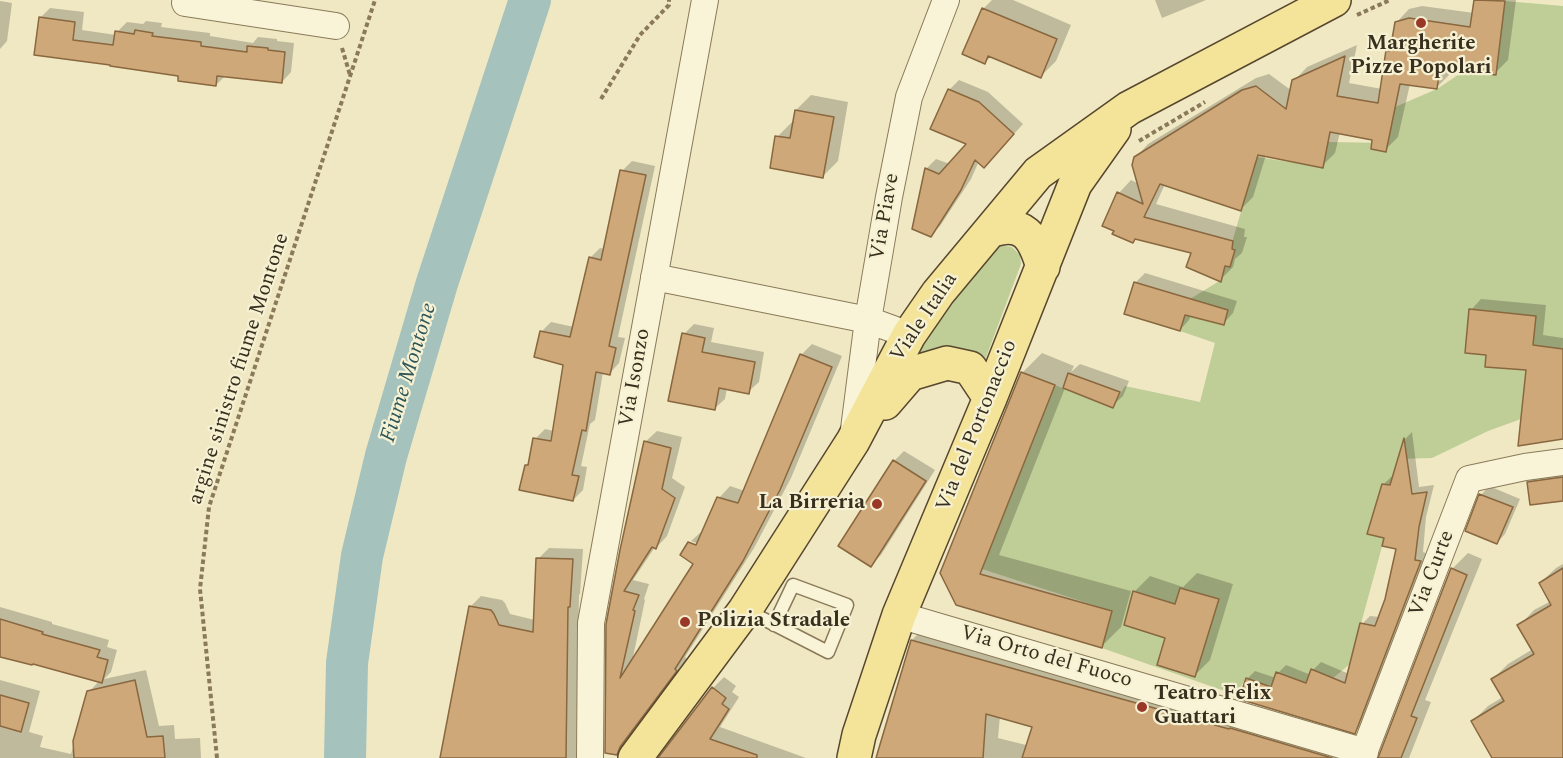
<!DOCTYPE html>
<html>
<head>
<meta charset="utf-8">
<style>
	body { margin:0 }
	canvas { display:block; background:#efe8c3 }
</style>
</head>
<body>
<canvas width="1563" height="758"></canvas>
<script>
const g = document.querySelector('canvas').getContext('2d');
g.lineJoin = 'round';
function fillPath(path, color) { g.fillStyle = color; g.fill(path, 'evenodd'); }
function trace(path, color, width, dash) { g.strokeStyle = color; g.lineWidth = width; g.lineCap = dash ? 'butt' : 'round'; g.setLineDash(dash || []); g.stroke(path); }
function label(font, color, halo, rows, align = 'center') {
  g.font = font + ' Spectral,serif'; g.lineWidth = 4.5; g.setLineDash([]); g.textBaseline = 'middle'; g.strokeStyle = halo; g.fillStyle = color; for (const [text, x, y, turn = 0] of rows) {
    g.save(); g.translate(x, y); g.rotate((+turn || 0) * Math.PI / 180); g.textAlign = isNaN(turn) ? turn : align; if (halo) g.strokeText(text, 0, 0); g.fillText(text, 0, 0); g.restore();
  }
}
fillPath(new Path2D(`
	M1505,1L1563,6V349L1531,345L1521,419L1488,431L1432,458L1397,459L1387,528L1350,664L1333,678L1311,669L1306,683L1277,672L1271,687L1246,678L1236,695L1102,648L1112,611L982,569L1055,385L1112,408L1125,386L1200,402L1215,343L1180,331L1190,299L1221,280L1257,157L1323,167L1328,142L1388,143L1395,107L1437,89L1464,71L1495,75Z
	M999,245L1012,247L1020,255L1021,264L982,368L909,367L964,281Z`), '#bfcd97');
fillPath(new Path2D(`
	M992,0H1013L1071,25L1056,61L1041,76L992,55L985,63L983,9Z
	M1155,0H1206L1162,18Z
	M1476,0H1516L1508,60L1495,73L1450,67L1449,75L1436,88L1410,84L1398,137L1385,150L1374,139L1340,132L1335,153L1322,166L1266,155L1253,197L1240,210L1165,184L1156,204L1245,229L1244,237H1247L1242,253L1235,259L1233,267L1220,280L1192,252L1136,237L1119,193L1131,180L1139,184L1135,158L1148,144L1256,78L1269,74L1292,91L1294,81L1307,67L1357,45L1349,83L1382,89L1387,51L1392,46L1396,23L1409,9L1422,6L1474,13Z
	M0,1L12,3L7,41L0,49Z
	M50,8L84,12L82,30L116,35L117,32L127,22L143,24L146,21L162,23L161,27L210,33V36L253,43L258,37L277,39V41L294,43L291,72L282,82L225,76L216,85L180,75L36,54L40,18Z
	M959,80L988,92L1023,124L994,156L979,161L971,179L940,226L930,235L914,228L926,169L936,159L950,164L968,143L949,90Z
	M811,95L848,102L838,161L823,176L777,137L792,122H794L796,110Z
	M632,161L655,166L618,337L625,338L619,363L610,373L603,372L595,420L590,424L581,466L587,467L583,490L573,500L526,466L530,461L535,439L545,429L554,431L565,364L541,332L551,322L574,327L590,258L600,248L605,249L622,171Z
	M1145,273L1237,301L1233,313L1224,323L1191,315L1189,320L1180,330L1135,283Z
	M1481,299L1546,305L1543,335L1563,338V437L1528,369L1488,354L1471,310Z
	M694,324L714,328L711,342L764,352L759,382L748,392L727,388L725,399L714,409L684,334Z
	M812,344L842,356L791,478L754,548L685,657L687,659L631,734L627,742L616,753L607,625L645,442L657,431L682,437L672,478L685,487L667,536L656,548L655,547L633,580L649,584L644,599L645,600L632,662L695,563L691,545L704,546L691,541L701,532L703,533L719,498L730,486L745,491L801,355Z
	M1042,353L1074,366L1071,372L1080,364L1129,381L1123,396L1112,406L1065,388L999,555L1131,591L1121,627L1102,646L957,604L1022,373Z
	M1412,432L1419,487L1434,485L1426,517L1423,552L1428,554L1363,724L1355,732L1247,679L1255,671L1276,678L1278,673L1286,665L1311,675L1313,670L1321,662L1349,674L1362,624L1370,616L1380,617L1386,600L1398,548L1386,537L1383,485L1391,477H1394L1405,439Z
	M904,451L935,470L881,555L871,565L840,546L894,461Z
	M1563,465V499L1528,482L1543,468Z
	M1489,486L1520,499L1505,534L1497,543L1467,530L1481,495Z
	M549,548L583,549L580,594L579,595L576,758H441L470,607L481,596L502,600L505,603L510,614L535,620L538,559Z
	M1468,553L1482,559L1425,700L1431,702L1409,758H878L912,640L927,625L1372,757L1380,758L1452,569ZM1000,716L1034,726L1026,745L998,738Z
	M1563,564V757L1561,758H1494L1473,721L1488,706L1503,697L1493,679L1508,664L1533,649L1519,626L1534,610L1551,601L1540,583L1556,568Z
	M1197,573L1233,584L1210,660L1195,675L1167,637L1126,624L1135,591L1150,576L1183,587Z
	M0,607L52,622V624L109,640L107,647L117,650L111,672L104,679L146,670L159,726L174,725L175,739L200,738L201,758H0V680L40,691L29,732L43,736L40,747L71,754L89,692L99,681L0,655Z
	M724,677L736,686L732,692L739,697L720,727L806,758H661L713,688Z`), '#0003');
trace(new Path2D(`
	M345,758L347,663L362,556L386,456L437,283L530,0`), '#a5c2bd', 42);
const building = new Path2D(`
	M1474,0L1505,1L1496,75L1440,68L1437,89L1400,84L1386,152L1371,149L1372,140L1330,132L1323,168L1258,155L1241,211L1160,184L1144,217L1233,241L1232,249L1235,250L1230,267L1225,266L1221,282L1186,267L1191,253L1135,239L1133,243L1112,234L1114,231L1102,226L1117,192L1143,204L1132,165L1134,157L1242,90L1256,86L1286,109L1292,80L1345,56L1337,96L1378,103L1386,50L1390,51L1395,22L1409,18L1470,27Z
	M982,8L1057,39L1041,78L988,56L985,64L962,54Z
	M39,17L75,22L73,40L113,45L115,31L134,34L135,30L153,33L152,36L201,42V46L247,52V46L268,48V50L285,52L282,83L217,76L216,86L178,81V76L110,66V65L34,55Z
	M948,89L979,102L1014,134L984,168L975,160L961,190L931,237L912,229L925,168L939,174L966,144L930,129Z
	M795,110L834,117L823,178L770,168L775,136L790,138Z
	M620,170L646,175L609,346L616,348L610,375L596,372L586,431L582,430L572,475L579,476L573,501L519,490L525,465H528L533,438L551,441L563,365L534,357L540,331L570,337L589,257L601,260Z
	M1134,282L1228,310L1224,325L1185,315L1180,331L1124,314Z
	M1469,309L1536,316L1533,345L1563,349V439L1518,446L1526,370L1485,367L1486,355L1465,353Z
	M682,333L705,338L702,352L755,362L749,394L719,388L715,410L668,401Z
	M800,354L832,367L780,490L743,561L675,669L677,671L620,747L617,755L605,753L606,624L620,550L644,441L671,448L662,489L675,498L656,549L652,547L624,591L639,595L633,610L635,611L620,678L693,564L680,555L688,542L696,545L717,497L738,503Z
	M1021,372L1055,385L980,574L1112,611L1102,648L956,605L940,573Z
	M1068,373L1120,392L1113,408L1063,388Z
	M1404,438L1412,494L1427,492L1419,527L1415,560L1421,561L1355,734L1239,699L1246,678L1271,687L1276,672L1306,683L1311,669L1345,683L1360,623L1375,626L1385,599L1396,549L1382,546L1384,538L1367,534L1382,484L1390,485Z
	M893,460L926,481L871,567L838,546Z
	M1563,477V501L1530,505L1527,482Z
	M1479,494L1513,507L1497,544L1465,531Z
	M536,558L573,559L570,607H568L566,758H440L469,606L491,610L494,614L499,625L533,632Z
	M1451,568L1467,575L1411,716L1417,718L1401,758H1378Z
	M1563,568V758H1492L1471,721L1504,701L1491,679L1534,654L1517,625L1551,605L1539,583Z
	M1180,588L1219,599L1195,677L1157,665L1165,638L1124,625L1133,591L1175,604Z
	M0,619L43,632L42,634L100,650L97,657L108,660L102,683L33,664L32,665L0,657Z
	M911,640L1229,729L1230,728L1332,758H1022L1032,727L986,714L983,758H876Z
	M135,680L147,737L163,736L165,758H74L73,741L87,691Z
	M712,687L726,698L722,704L729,709L710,739L757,755V758H658Z
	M0,695L29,703L21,732L0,726Z`);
fillPath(building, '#cea878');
trace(building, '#89673f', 1.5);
const service = new Path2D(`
	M746,610L828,652L847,605L793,585L774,625`);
const minor = new Path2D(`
	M185,3L336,26
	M654,277L868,320L909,335
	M854,429L868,320L889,197L909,97L946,0
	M899,615L1365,752
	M590,758L591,623L705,0
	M1362,758L1469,479L1525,467L1563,462`);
const primary = new Path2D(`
	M990,231C1024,219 1034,237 1043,267
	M885,403L910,374L947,363L970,368L990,398
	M635,758L745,610L853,441L909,335L938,293L1038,173L1129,108L1334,0
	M854,758L859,735L899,615L990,398L1075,184L1114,129`);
trace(service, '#8a7a59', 15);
trace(minor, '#8a7a59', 28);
trace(primary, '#57472e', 36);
trace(new Path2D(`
	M1357,15L1390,0
	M342,48L350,75
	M601,99L640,35L669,5V0
	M1139,141L1205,102
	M217,758L200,589L209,507L375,0`), '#8a7a59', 4, [4.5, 3]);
trace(service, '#f9f4d7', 12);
trace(minor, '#f9f4d7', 26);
trace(primary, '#f3e49a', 33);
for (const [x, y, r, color] of [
	[1421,23,6,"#9a3828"],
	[877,504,6,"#9a3828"],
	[685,622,6,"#9a3828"],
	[1142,707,6,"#9a3828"]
]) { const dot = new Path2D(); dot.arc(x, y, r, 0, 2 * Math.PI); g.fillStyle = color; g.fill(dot); trace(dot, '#f6f1d3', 2); }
label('bold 21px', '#392f1e', '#f6f1d3', [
	["Margherite",1421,45,"center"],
	["Pizze Popolari",1421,69,"center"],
	["La Birreria",865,504,"right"],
	["Polizia Stradale",697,622],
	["Teatro Felix",1154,695],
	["Guattari",1154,719]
], 'left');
label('21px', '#392f1e', '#f6f1d3', [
	["Via Piave",886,217,-80],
	["Viale Italia",925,318,-56],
	["argine sinistro fiume Montone",240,369,-72],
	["Via Isonzo",636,378,-80],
	["Via del Portonaccio",978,426,-68],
	["Via Curte",1433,574,-69],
	["Via Orto del Fuoco",1046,658,16]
]);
label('italic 22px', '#2d5659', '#f6f1d3', [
	["Fiume Montone",410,373,-73]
]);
</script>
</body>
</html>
